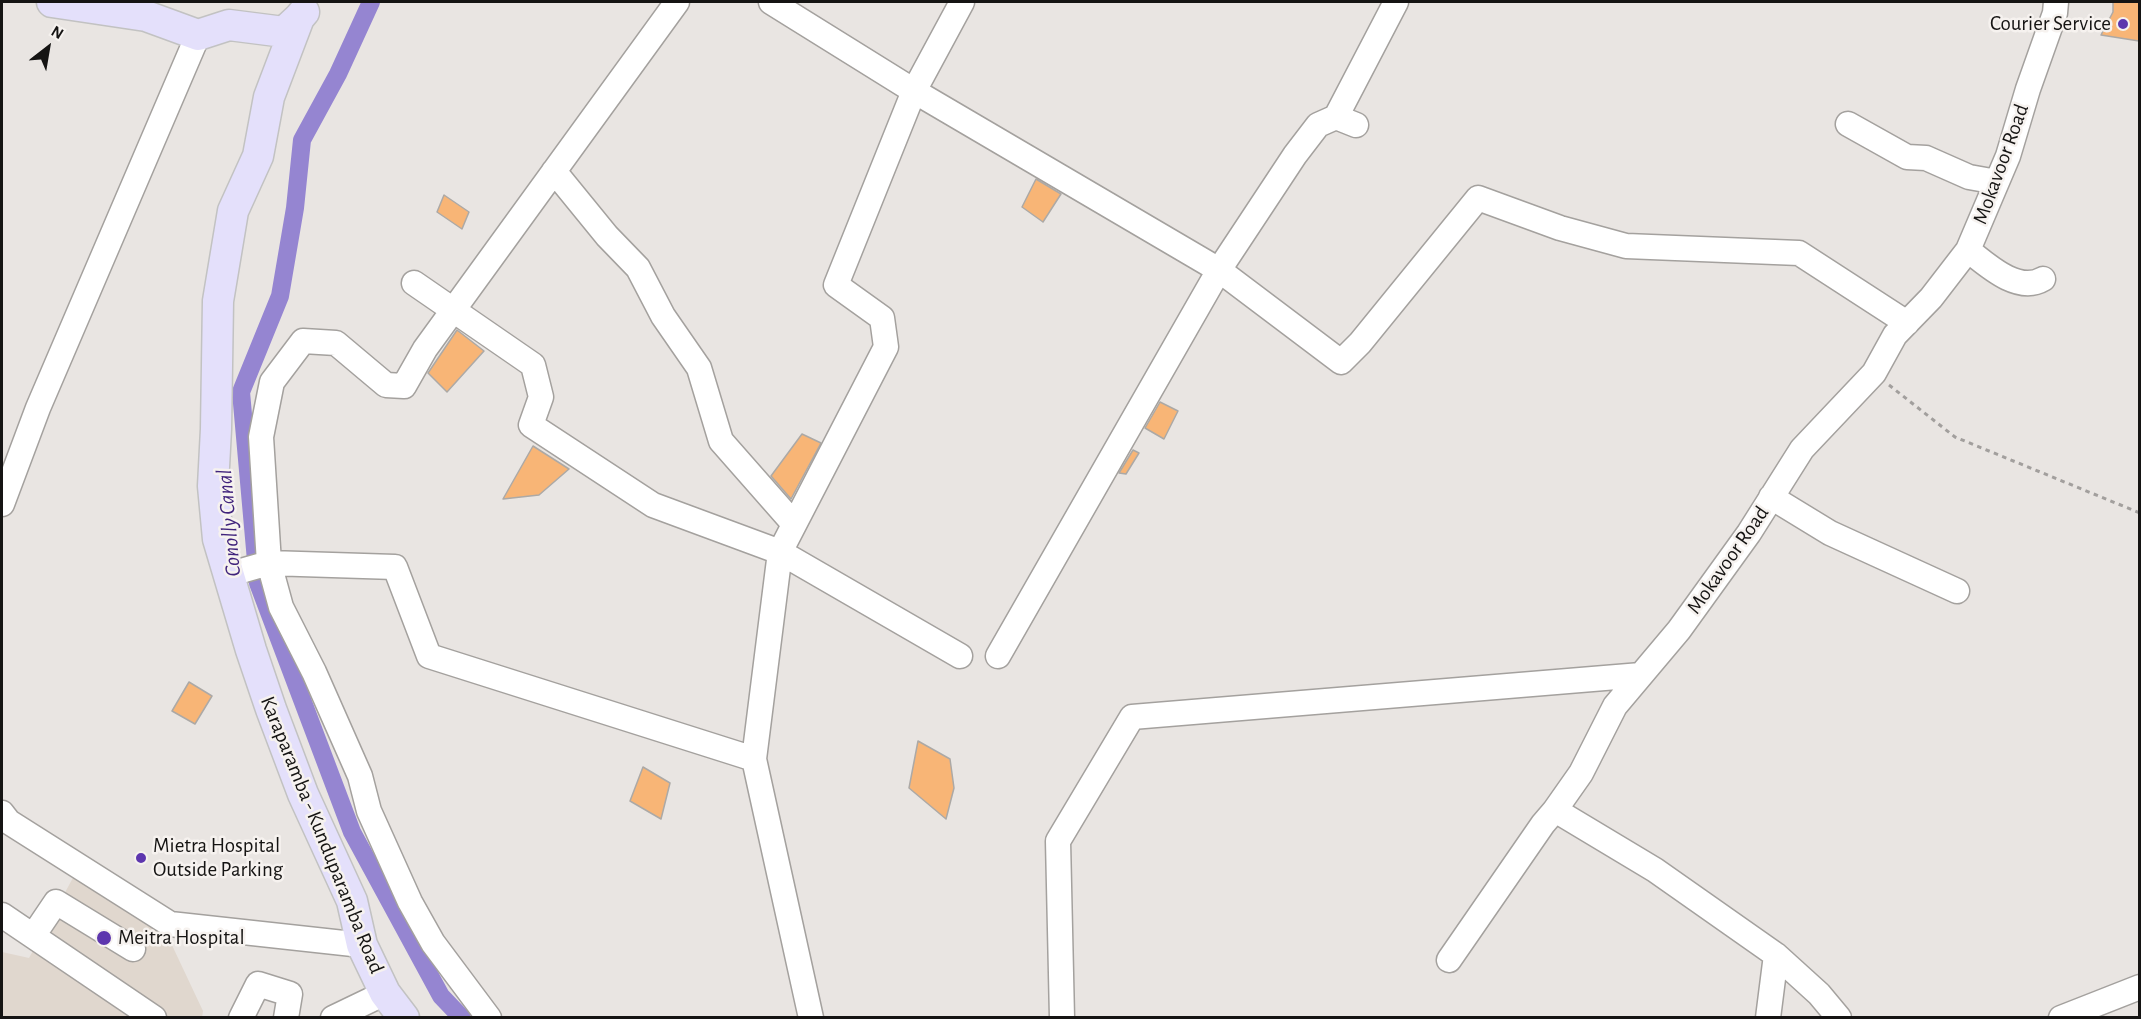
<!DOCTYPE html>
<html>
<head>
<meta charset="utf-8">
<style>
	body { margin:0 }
	#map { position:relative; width:2141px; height:1019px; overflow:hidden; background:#e9e5e2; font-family:"Alegreya Sans",sans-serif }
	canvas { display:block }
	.frame { position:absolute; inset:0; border:3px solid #151413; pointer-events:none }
	.north { position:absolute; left:18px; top:18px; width:60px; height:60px; -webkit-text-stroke:4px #f6f2ef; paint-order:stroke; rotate:31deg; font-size:16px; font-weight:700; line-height:24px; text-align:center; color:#151413 }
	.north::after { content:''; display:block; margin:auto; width:21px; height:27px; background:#151413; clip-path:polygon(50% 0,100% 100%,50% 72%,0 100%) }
</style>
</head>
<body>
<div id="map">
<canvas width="2141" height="1019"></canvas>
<div class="frame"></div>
<div class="north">N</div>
</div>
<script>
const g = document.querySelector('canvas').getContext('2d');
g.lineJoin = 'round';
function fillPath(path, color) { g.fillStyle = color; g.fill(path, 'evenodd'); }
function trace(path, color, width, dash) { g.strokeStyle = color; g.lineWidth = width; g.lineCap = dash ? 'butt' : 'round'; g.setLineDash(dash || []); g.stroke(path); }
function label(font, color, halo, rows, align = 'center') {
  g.font = font + ' "Alegreya Sans",sans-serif'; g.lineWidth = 5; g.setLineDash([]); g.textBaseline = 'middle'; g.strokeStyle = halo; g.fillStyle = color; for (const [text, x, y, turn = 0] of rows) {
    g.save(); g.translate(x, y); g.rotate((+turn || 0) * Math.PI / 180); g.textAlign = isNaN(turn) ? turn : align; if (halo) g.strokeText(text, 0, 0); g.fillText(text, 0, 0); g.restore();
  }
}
fillPath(new Path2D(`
	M74,876L162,924L203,1011L202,1018H2V952L29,958Z`), '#e0d7ce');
trace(new Path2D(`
	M371,2L338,74L302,140L295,208L280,296L241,392L258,583L352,832L441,996L462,1018`), '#9585d1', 18);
const building = new Path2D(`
	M2113,2H2139V41L2101,35L2113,12Z
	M1036,179L1061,194L1043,222L1022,207Z
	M444,195L469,212L462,229L437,212Z
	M457,330L484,351L447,392L428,373Z
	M1160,402L1178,411L1164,439L1145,428Z
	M802,434L821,443L791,499L771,476Z
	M533,446L569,469L539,495L503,499Z
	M1133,450L1139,453L1126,474L1119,473Z
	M189,682L212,696L195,724L172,711Z
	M918,741L950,759L954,788L946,819L909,788Z
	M643,767L670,783L661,819L630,801Z`);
fillPath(building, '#f8b576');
trace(building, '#aca9a6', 1.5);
const minor = new Path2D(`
	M771,2L914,91L1219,270L1341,362L1360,343L1478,198L1560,228L1626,246L1799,253L1907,323
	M1336,117L1396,2
	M1848,124L1907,157L1926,158L1969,177L1997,182
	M554,171L607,236L638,268L663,316L699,368L721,441L794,524
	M1968,250C1987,265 2018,294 2043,279
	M414,283L533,365L541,397L531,425L653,505L780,552L960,656
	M1771,497L1830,533L1957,591
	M2,504L38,408L198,35
	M227,575L269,563L395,567L429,656L754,759L811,1018
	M998,656L1219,270L1295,155L1318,125L1336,117L1356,125
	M754,759L780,552L886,347L882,318L836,285L914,91L962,2
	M2,813L9,822L170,924L362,945
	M2,915L154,1018
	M33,936L56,902L133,949
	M1449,960L1543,824L1555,810
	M241,1018L258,984L290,994L286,1018
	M333,1018L385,993
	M489,1018L433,943L410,902L369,811L360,776L314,672L281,607L269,563L261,437L272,382L303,341L336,343L386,385L404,386L425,349L677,2
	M1062,1018L1058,841L1132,717L1641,675
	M1768,1018L1776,955
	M1839,1018L1819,994L1776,955L1655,870L1555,810L1581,773L1615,706L1679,630L1749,533L1802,449L1874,373L1895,335L1931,298L1968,250L2008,156L2028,89L2055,13L2056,2
	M2061,1018L2140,987`);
const major = new Path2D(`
	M52,2L146,16L198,35L229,25L284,32L299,18L304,12
	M299,18L269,97L258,156L233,211L218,301L216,429L213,486L218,539L251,650L271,709L303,794L352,901L362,945L385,993L404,1018`);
trace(minor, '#a4a19e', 27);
trace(major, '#c2c2c2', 33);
trace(new Path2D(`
	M1889,385L1955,437L2140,513`), '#a29f9d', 3, [4.5, 4.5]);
trace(minor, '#fff', 24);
trace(major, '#e4e0fb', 30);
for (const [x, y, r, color] of [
	[2123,24,6,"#5d36ae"],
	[141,858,6,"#5d36ae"],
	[104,938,8,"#5d36ae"]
]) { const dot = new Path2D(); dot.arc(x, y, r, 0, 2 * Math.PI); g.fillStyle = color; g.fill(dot); trace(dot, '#f6f2ef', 2); }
label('21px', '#151413', '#f6f2ef', [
	["Courier Service",2111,24,"right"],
	["Mietra Hospital",153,846],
	["Outside Parking",153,870],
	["Meitra Hospital",118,938]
], 'left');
label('21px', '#151413', '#f6f2ef', [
	["Mokavoor Road",2001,164,-70],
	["Mokavoor Road",1728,560,-55],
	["Karaparamba - Kunduparamba Road",322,835,68]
]);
label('italic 22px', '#40237c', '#f6f2ef', [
	["Conolly Canal",229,523,-95]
]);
</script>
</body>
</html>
